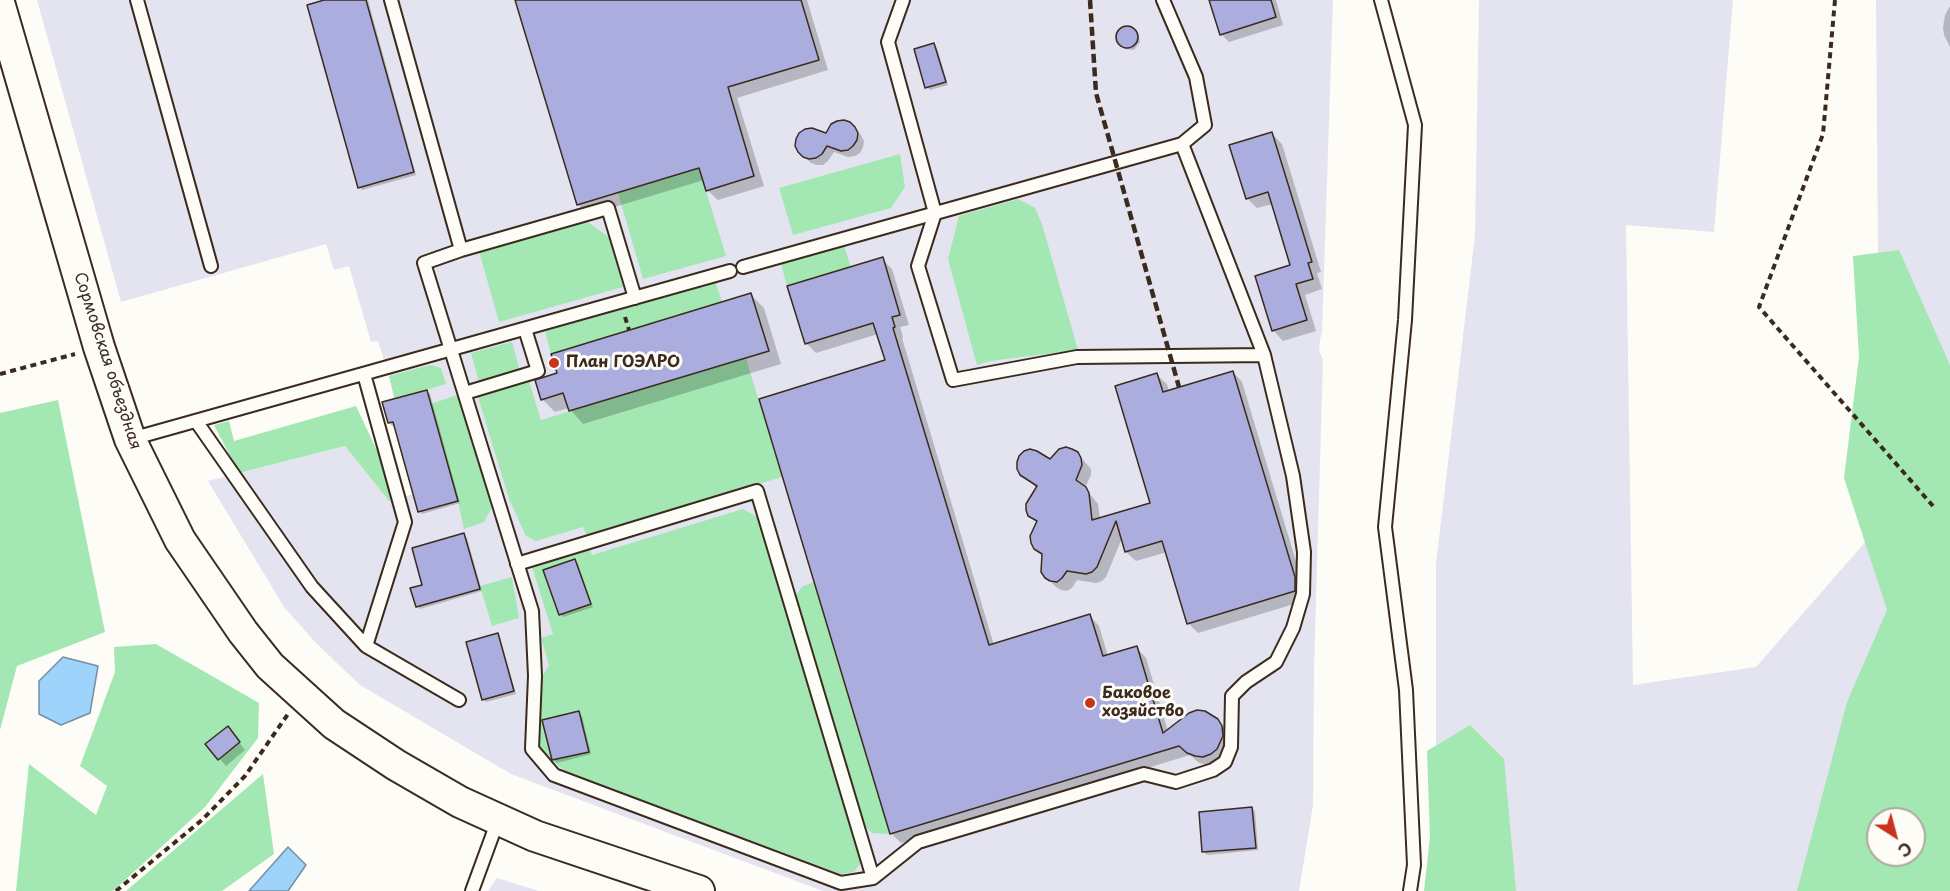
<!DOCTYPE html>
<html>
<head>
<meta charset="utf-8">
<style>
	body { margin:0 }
	#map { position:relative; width:1950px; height:891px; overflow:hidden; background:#fdfcf7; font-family:"Playpen Sans",sans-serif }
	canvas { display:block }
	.north { position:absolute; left:1866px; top:807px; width:60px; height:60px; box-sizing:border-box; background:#fdfcf7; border:2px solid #afa8a0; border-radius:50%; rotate:144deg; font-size:16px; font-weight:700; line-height:24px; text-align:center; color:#3b2a1e }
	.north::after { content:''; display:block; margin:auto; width:21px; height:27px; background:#c8321e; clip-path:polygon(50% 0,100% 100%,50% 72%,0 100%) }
</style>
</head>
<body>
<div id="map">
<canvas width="1950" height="891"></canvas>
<div class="north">С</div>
</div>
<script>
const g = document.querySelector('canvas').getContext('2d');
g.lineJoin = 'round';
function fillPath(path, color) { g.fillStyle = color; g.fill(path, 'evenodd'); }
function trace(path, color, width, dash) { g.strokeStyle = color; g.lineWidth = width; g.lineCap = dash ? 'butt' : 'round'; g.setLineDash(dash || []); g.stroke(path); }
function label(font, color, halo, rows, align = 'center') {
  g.font = font + ' "Playpen Sans",sans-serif'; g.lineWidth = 6; g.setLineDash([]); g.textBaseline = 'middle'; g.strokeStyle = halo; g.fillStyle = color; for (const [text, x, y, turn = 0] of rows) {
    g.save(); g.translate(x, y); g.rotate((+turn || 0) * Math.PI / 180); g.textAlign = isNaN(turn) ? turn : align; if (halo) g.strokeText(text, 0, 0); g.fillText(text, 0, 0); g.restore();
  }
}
fillPath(new Path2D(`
	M37,0H1333L1322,332L1320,340L1319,351L1323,359L1314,669L1313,805L1299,891H823L511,774L360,685L316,643L284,607L208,481L345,446L389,501L413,494L393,423H388L382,402L394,398L389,376L378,341L371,342L349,266L334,270L326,244L121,302Z
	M1479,0H1733L1714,232L1626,225L1633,685L1756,667L1950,445V891H1436V564L1475,235ZM1878,819H1914V855H1878Z
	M1876,0H1950V416L1878,257Z
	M497,878L539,891H488Z`), '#e4e4f0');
fillPath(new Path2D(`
	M900,154L905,187L891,208L793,235L779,188Z
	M699,168L726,256L643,279L618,193Z
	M1018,199L1035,208L1042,224L1078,350L990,361L977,365L948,259L959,216Z
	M586,221L609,237L623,287L499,322L479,251Z
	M844,246L851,267L787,286L781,264Z
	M1899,250L1950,365V891H1797L1847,702L1887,610L1844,478L1859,357L1853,256ZM1878,819H1914V855H1878Z
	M716,283L722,302L551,354L545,331Z
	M512,342L520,371L479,382L471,353Z
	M746,358L782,477L587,536L583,527L536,541L526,536L509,499L478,397L529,381L541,420Z
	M430,365L441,368L446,384L395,399L389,376Z
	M457,395L492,507L484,522L464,529L458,501L431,404Z
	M58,400L105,632L17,666L0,730V413Z
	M356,406L381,459L393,500L389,501L345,446L239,473L214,425L229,421L234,441Z
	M743,509L759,518L862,861L854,872L841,874L565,771L538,749L540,681L549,665L541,638L553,634L532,567L590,550L592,555Z
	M512,577L519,618L492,626L480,586Z
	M814,582L890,834L872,833L862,824L794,597L803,586Z
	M156,644L259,703L258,738L205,807L113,891H16L29,764L96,815L107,786L80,766L115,672L114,647Z
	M1470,725L1504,759L1516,891H1424L1430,837L1427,751Z
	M263,774L274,854L222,891H126Z`), '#a3e7b2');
const water = new Path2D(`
	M63,657L98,666L90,713L61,725L39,714V681Z
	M288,847L306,865L288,891H249Z`);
fillPath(water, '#9ed3fc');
trace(water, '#768fa3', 1.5);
fillPath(new Path2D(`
	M330,0H368L416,175L362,190L360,187Z
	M517,0H807L828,70L737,98L764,186L718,200L707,190L704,180L588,215L578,204Z
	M1211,0H1276L1283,25L1229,42L1221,34Z
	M1950,6V47L1944,35L1943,27L1945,15Z
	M1127,28L1132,30L1139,37L1140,42L1134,50L1125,49L1118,41L1119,32Z
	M934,45L937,48L948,85L930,90L927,87Z
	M849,123L861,135L864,141L863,147L860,153L855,156L848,157L834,152L828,161L823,165H817L811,163L799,152Z
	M1272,134L1282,144L1321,272L1317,273L1322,289L1305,295L1316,331L1283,341L1273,330L1292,266L1273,204L1257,208L1247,198Z
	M882,259L892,269L909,325L900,327L903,337L902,338L994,645L1090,616L1099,626L1108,656L1137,648L1146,658L1168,731L1217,720L1228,730L1232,746L1213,766L1199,763L1190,755L901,843L891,833L887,361L878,334L816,353L806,343Z
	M751,295L764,308L781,364L583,424L569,408L555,412L542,399Z
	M1233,372L1242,382L1304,588V601L1198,633L1188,623L1167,552L1136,561L1126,552L1122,538L1106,577L1102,581L1096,583L1077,580L1072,588L1067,591L1061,590L1056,587L1046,577L1044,556L1035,548L1038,523L1030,515L1037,488L1022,474L1050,461L1077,453L1091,469V475L1085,488L1098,504L1100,519L1152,504L1157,375L1167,384L1169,392Z
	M427,391L430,394L460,503L422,514L420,511L395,425L392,426L389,423Z
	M464,535L467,538L482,591L420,609L417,606L424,586Z
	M575,561L578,564L593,607L563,617L560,614Z
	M497,635L500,638L516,694L486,702L483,699Z
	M579,713L582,716L591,754L557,763L554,760Z
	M228,728L245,750L226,766L207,744Z
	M1252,808L1255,811L1258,850L1207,855L1204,852Z`), '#0003');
const building = new Path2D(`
	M324,0H366L414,172L358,188L307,5Z
	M515,0H801L819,60L728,87L754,176L706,191L699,168L577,205Z
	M1209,0H1271L1276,17L1220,35Z
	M1116 37a11 11 0 1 1 22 0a11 11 0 1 1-22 0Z
	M934,43L946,82L925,88L914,49Z
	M844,120L850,122L855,127L858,133L857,140L853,146L848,150L841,151L827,146L822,154L816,158L809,159L803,157L798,152L795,146L796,139L799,133L805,129L812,128L826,133L831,124L837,121Z
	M1272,132L1312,262L1308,263L1313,279L1296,284L1307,320L1272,331L1255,276L1290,265L1268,192L1246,199L1229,145Z
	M883,257L900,315L892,317L895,327L893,328L989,645L1090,614L1103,656L1137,646L1163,733L1189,713L1197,710L1205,711L1218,719L1222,726L1223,736L1217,749L1211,754L1203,757L1195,756L1187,753L1179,746L890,834L759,399L885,360L873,323L805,344L787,286Z
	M751,293L769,351L569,411L563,393L541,400L535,380L557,373L551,354Z
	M1233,371L1295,577V591L1187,624L1162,541L1125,552L1116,521L1097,567L1092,572L1086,574L1067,571L1062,578L1057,582L1050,581L1045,578L1041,572L1042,554L1034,549L1031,543L1030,536L1037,521L1028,516L1026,510V504L1037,486L1020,475L1017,469V462L1019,456L1024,451L1030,449L1037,451L1050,459L1059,449L1066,447L1072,449L1078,452L1081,458L1082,465L1076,480L1086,487L1089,493L1092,520L1150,503L1115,386L1157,373L1163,392Z
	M427,390L458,501L418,512L393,422L388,423L382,402Z
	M464,533L480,589L416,607L410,588L422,585L412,548Z
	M575,559L591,604L559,615L543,570Z
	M498,633L514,691L482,700L466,642Z
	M579,711L589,752L552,760L542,720Z
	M228,726L240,742L218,760L205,744Z
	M1252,807L1256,848L1202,852L1199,812Z`);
fillPath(building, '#abadde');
trace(building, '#3b2a1e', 1.5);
const service = new Path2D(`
	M137,0L211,266
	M391,0L461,250
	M903,0L888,42L935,213L918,266L953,380L1077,357L1264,355
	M1381,0L1415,125L1405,320L1385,527L1406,690L1414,865L1410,891
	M743,267L1182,144L1205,125L1196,77L1163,0
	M635,298L608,208L461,250L424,263L532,611L535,676L532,749L554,775L841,883L873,878L918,842L1144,774L1176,782L1213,770L1225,762L1231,747L1232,696L1246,682L1276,662L1293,628L1303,594L1304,552L1293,476L1264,355L1182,144
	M364,374L405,522L366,646
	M465,393L538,371L525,329
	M196,421L312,587L366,646L459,700
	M131,439L730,271
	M517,564L757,491L873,878
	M472,891L498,820`);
const tertiary = new Path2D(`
	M0,6L99,347L130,439L180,540L243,632L270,666L334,724L396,765L460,802L535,836L699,891`);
trace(service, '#3b2a1e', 16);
trace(tertiary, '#3b2a1e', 34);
trace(new Path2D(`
	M1835,0L1823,134L1759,307L1933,506
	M625,317L629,330
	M0,374L75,354
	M116,891L202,820L245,776L288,714`), '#3b2a1e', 4, [6, 4.5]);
trace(service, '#fdfcf7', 12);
trace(tertiary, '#fdfcf7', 30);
trace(new Path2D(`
	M1090,0L1096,93L1179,387`), '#3b2a1e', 4.5, [9, 4.5]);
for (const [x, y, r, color] of [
	[554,363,6,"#c8321e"],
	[1090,703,6,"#c8321e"]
]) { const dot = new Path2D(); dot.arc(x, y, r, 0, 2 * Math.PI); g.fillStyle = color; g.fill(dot); trace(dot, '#fdfcf7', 2); }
label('16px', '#3b2a1e', '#fdfcf7', [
	["Сормовская объездная",107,361,72]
]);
label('bold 16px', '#3b2a1e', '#fdfcf7', [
	["План ГОЭЛРО",566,363],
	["Баковое",1102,694],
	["хозяйство",1102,712]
], 'left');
</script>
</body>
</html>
